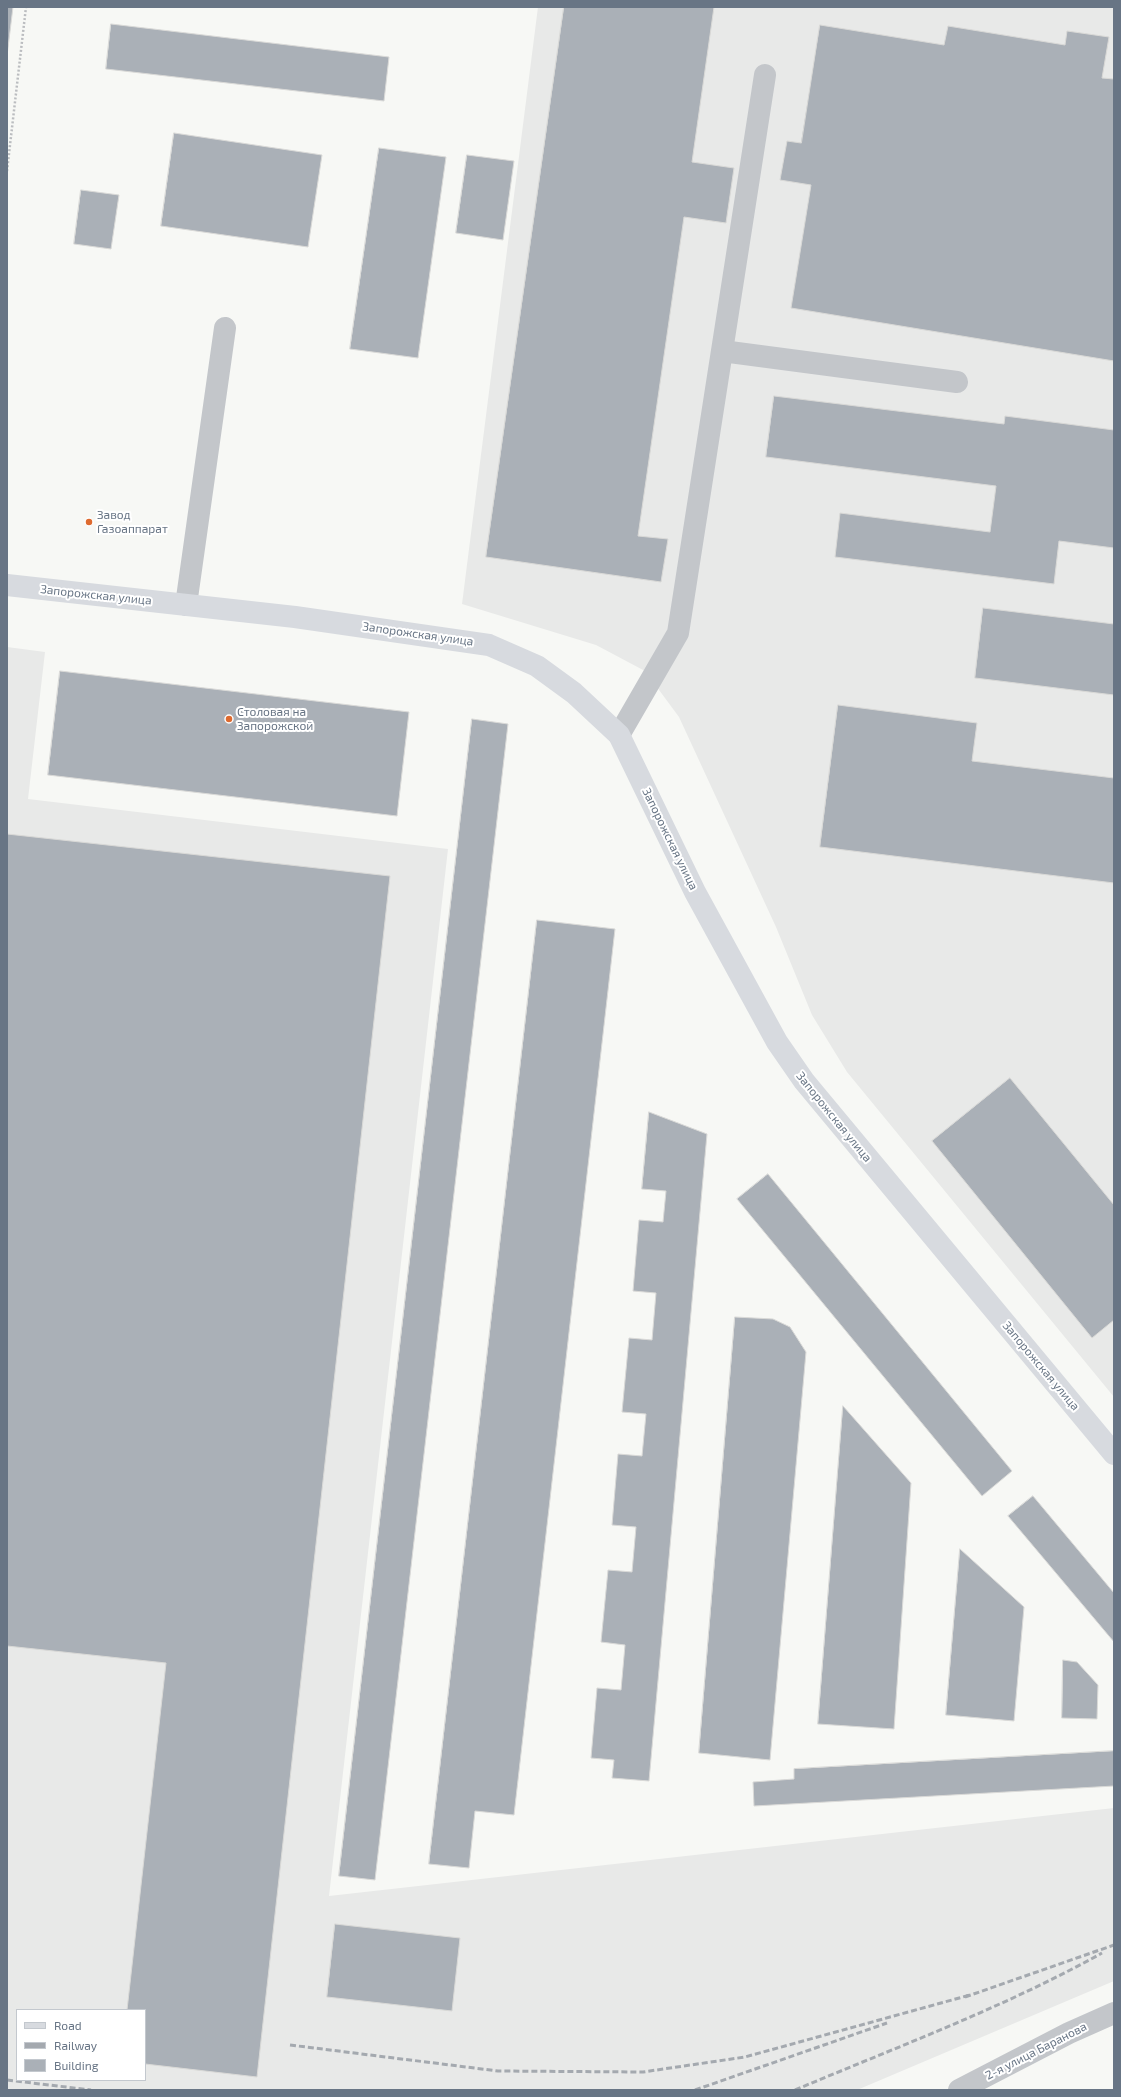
<!DOCTYPE html>
<html>
<head>
<meta charset="utf-8">
<style>
	body { margin:0 }
	#map { position:relative; width:1121px; height:2097px; overflow:hidden; background:#f7f8f5; font-family:"Exo 2",sans-serif }
	canvas { display:block }
	.frame { position:absolute; inset:0; border:8px solid #687585; pointer-events:none }
	.legend { position:absolute; left:16px; top:2009px; width:130px; height:72px; box-sizing:border-box; background:#fff; border:1px solid #c3c8ce; margin:0; padding:5px 7px; list-style:none; font-size:12px; color:#687585 }
	.legend li { display:flex; align-items:center; gap:8px; height:20px }
	.legend b { width:20px; border:1px solid #c3c8ce }
</style>
</head>
<body>
<div id="map">
<canvas width="1121" height="2097"></canvas>
<div class="frame"></div>
<ul class="legend">
<li><b style="height:5px;background:#d7dadf"></b>Road</li>
<li><b style="height:5px;background:#a4a9af"></b>Railway</li>
<li><b style="height:11px;background:#aab0b7"></b>Building</li>
</ul>
</div>
<script>
const g = document.querySelector('canvas').getContext('2d');
g.lineJoin = 'round';
function fillPath(path, color) { g.fillStyle = color; g.fill(path, 'evenodd'); }
function trace(path, color, width, dash) { g.strokeStyle = color; g.lineWidth = width; g.lineCap = dash ? 'butt' : 'round'; g.setLineDash(dash || []); g.stroke(path); }
function label(font, color, halo, rows, align = 'center') {
  g.font = font + ' "Exo 2",sans-serif'; g.lineWidth = 4; g.setLineDash([]); g.textBaseline = 'middle'; g.strokeStyle = halo; g.fillStyle = color; for (const [text, x, y, turn = 0] of rows) {
    g.save(); g.translate(x, y); g.rotate((+turn || 0) * Math.PI / 180); g.textAlign = isNaN(turn) ? turn : align; if (halo) g.strokeText(text, 0, 0); g.fillText(text, 0, 0); g.restore();
  }
}
fillPath(new Path2D(`
	M538,7H1114V1397L847,1072L812,1015L776,927L679,717L645,671L596,645L462,604Z
	M7,647L45,652L28,799L448,849L329,1896L1114,1808V1981L857,2090H7ZM17,2010H145V2080H17Z`), '#e8e9e8');
const building = new Path2D(`
	M7,7H13L7,56Z
	M564,7H714L692,162L734,168L726,223L684,217L638,536L668,539L661,582L486,557Z
	M111,24L389,57L384,101L106,69Z
	M820,25L944,45L948,26L1065,45L1067,31L1109,37L1102,78L1114,79V361L791,308L811,185L780,180L787,141L801,143Z
	M174,133L322,155L308,247L161,226Z
	M379,148L446,157L418,358L350,349Z
	M467,155L514,161L503,240L456,233Z
	M81,190L119,195L111,249L74,244Z
	M774,396L1004,424L1005,416L1114,430V548L1059,541L1054,584L835,557L840,513L990,532L996,486L766,457Z
	M983,608L1114,624V695L975,678Z
	M60,671L409,712L397,816L48,775Z
	M838,705L977,723L972,761L1114,778V883L820,847Z
	M472,719L508,724L375,1880L339,1876Z
	M7,834L390,876L257,2077L145,2064V2010H127L166,1663L7,1646Z
	M537,920L615,929L514,1815L475,1811L469,1868L429,1864Z
	M1010,1078L1114,1205V1320L1092,1338L932,1141Z
	M649,1112L707,1134L649,1781L612,1778L614,1760L591,1758L597,1688L621,1690L625,1645L601,1642L608,1570L632,1572L636,1527L612,1525L618,1454L642,1456L646,1414L622,1412L629,1338L652,1340L656,1293L633,1291L639,1220L663,1222L666,1191L642,1189Z
	M768,1174L1012,1471L982,1496L737,1199Z
	M735,1317L773,1319L790,1327L806,1352L770,1760L699,1753Z
	M843,1406L911,1483L894,1729L818,1724Z
	M1033,1496L1114,1593V1642L1008,1516Z
	M960,1549L1024,1607L1014,1721L946,1715Z
	M1063,1660L1077,1662L1098,1685L1097,1719L1062,1718Z
	M1114,1751V1786L754,1806L753,1782L794,1779V1769Z
	M335,1924L460,1938L452,2011L327,1997Z`);
fillPath(building, '#aab0b7');
trace(building, '#d9d9d7', 1);
trace(new Path2D(`
	M7,171L26,7`), '#bbbdc0', 2.5, [2, 2]);
trace(new Path2D(`
	M722,351L957,382
	M186,605L225,328
	M619,735L678,633L765,75
	M959,2090L1069,2033L1114,2013`), '#c3c6ca', 22);
trace(new Path2D(`
	M7,585L295,617L489,645L537,666L574,693L619,735L695,892L777,1042L804,1081L1114,1454`), '#d7dadf', 22);
trace(new Path2D(`
	M965,1997L1114,1945
	M290,2045L498,2071L643,2072L745,2057L970,1995
	M7,2080L91,2090
	M695,2090L887,2023
	M795,2090C897,2047 1005,2007 1102,1953`), '#a4a9af', 3, [6, 3]);
for (const [x, y, r, color] of [
	[89,522,4,"#de6a2f"],
	[229,719,4,"#de6a2f"]
]) { const dot = new Path2D(); dot.arc(x, y, r, 0, 2 * Math.PI); g.fillStyle = color; g.fill(dot); trace(dot, '#fff', 1.5); }
label('12px', '#687585', '#fff', [
	["Завод",97,515],
	["Газоаппарат",97,529],
	["Столовая на",237,712],
	["Запорожской",237,726]
], 'left');
label('12px', '#687585', '#fff', [
	["Запорожская улица",96,595,6],
	["Запорожская улица",418,634,8],
	["Запорожская улица",670,839,64],
	["Запорожская улица",834,1117,51],
	["Запорожская улица",1041,1366,50],
	["2-я улица Баранова",1036,2051,-27]
]);
</script>
</body>
</html>
